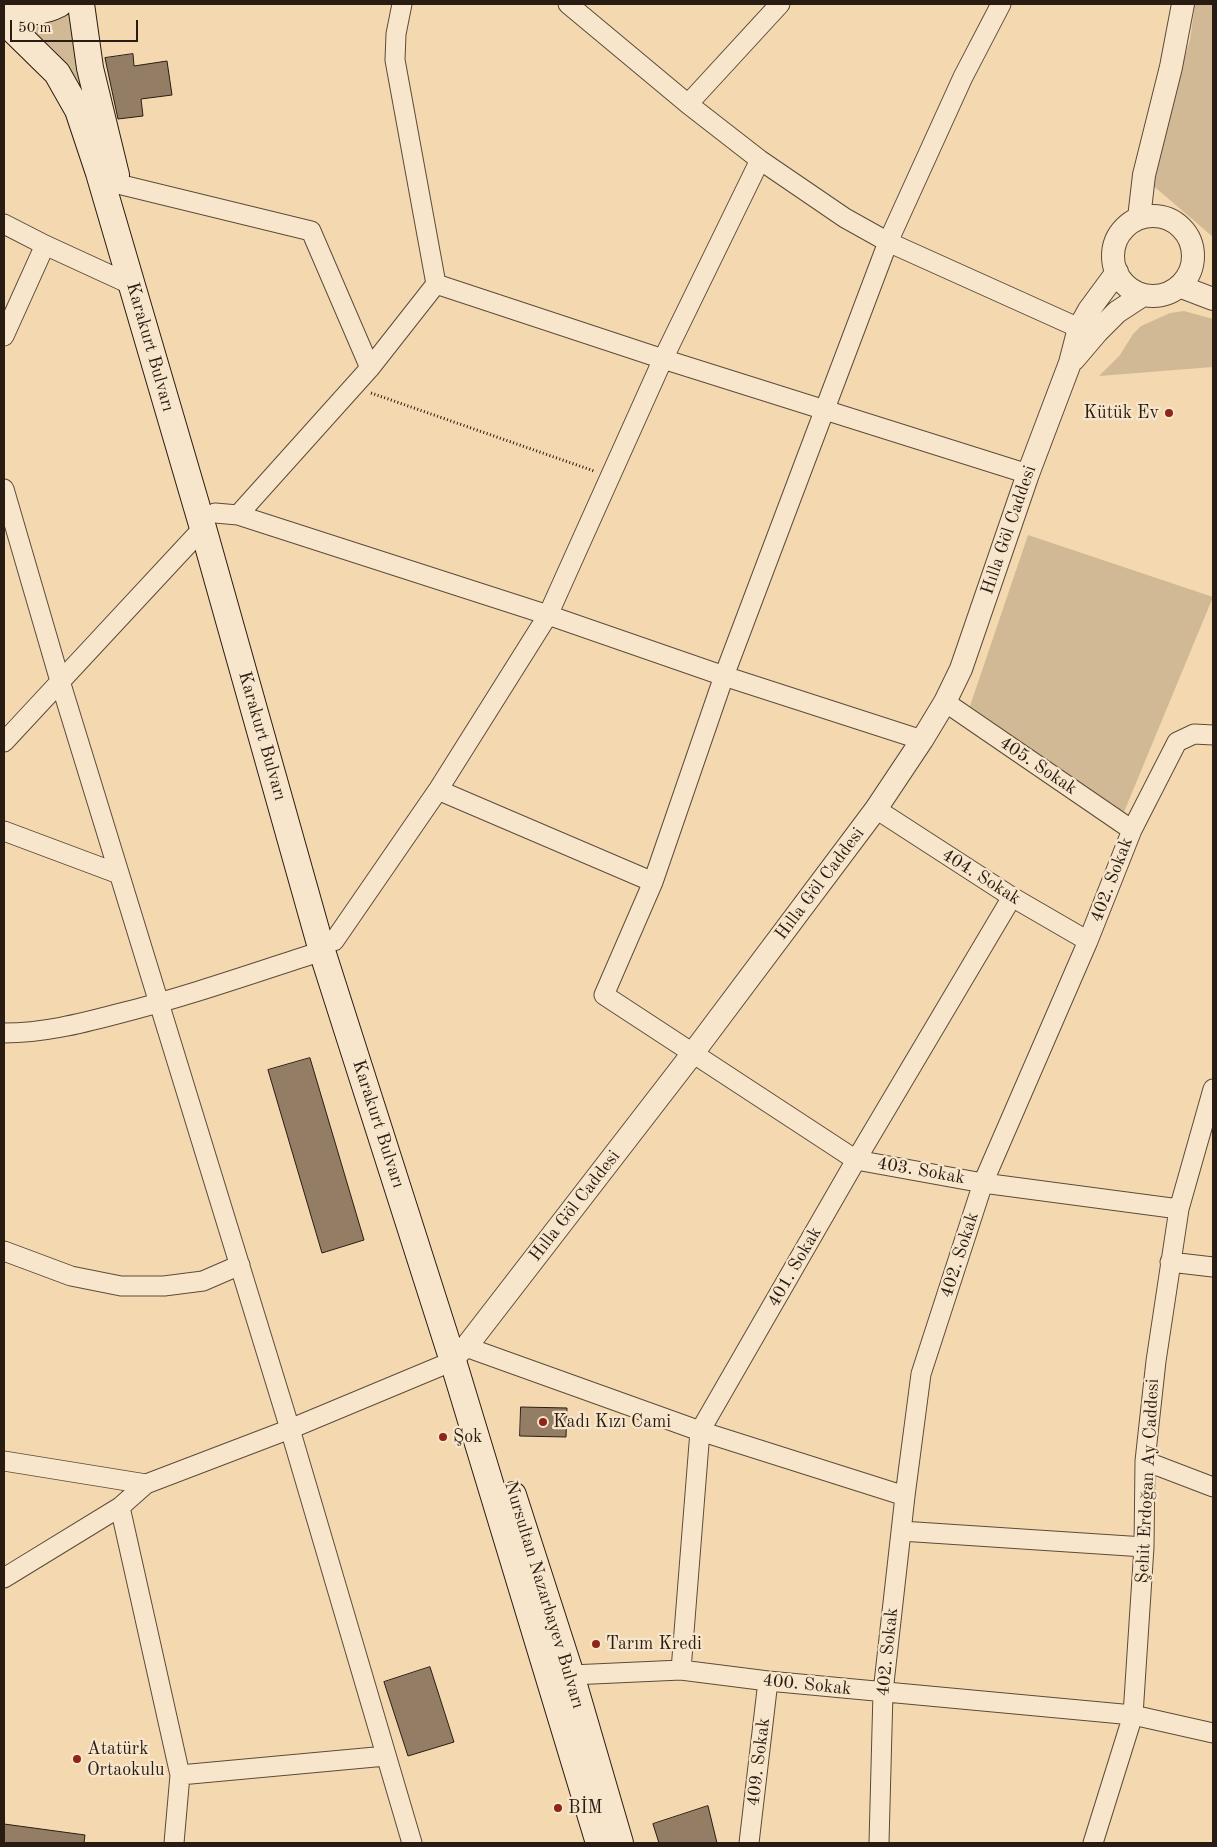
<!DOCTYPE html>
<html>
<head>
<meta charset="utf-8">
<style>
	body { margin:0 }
	#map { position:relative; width:1217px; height:1847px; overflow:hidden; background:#f4d9b0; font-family:"Old Standard TT",serif }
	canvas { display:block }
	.frame { position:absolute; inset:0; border:5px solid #291c13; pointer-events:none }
	.scale { position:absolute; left:10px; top:20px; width:128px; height:22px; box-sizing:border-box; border:2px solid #291c13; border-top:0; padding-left:6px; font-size:15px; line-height:18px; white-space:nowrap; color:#291c13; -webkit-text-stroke:4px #f8e6cc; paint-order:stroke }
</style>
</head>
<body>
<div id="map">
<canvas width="1217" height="1847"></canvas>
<div class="frame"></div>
<div class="scale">50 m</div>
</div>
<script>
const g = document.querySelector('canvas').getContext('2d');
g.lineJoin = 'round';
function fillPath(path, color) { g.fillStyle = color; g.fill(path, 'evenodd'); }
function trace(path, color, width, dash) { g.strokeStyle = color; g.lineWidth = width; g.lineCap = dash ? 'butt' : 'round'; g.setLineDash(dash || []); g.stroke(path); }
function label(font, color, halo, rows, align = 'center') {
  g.font = font + ' "Old Standard TT",serif'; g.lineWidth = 4.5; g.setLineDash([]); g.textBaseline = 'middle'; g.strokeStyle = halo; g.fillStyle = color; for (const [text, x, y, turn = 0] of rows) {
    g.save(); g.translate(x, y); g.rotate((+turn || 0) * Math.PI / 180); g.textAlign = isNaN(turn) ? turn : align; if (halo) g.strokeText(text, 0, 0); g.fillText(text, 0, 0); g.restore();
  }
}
fillPath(new Path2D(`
	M1195,4H1213V237L1150,183L1172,96L1190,40Z
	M79,5L77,57L80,84L55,51L27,25L50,21Z
	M1184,311L1213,319V367L1099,376L1120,355L1133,334L1141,326L1170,313Z
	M1028,535L1213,597L1124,812L970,706Z`), '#d1b995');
const building = new Path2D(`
	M133,54L134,66L167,61L172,95L141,99L143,116L118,119L105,58Z
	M310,1058L364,1240L322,1253L268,1070Z
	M521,1407L567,1408L566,1437L520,1436Z
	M430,1667L454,1742L408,1756L384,1682Z
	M708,1806L717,1843H659L653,1824Z
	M4,1824L85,1835L84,1843H4Z`);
fillPath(building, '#937e65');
trace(building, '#291c13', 1);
const minor = new Path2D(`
	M568,4L688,104L760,160L845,218L888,242L1079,328
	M1001,4L963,77L888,242L724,676L653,882L604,995L856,1160L983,1183L1179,1209
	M688,104L780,4
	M118,184L311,231L370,368
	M4,224L45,245L132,285
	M436,284L663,359L1028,474
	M4,336L45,245
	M4,489L60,681L290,1429L412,1843
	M215,513L238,515L548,615L724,676L922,740
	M238,515L370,368L436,284L395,60L396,34L402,4
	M945,702L1132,830
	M4,742L203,528
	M438,790L653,882
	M876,809L1012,897L1088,941
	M4,831L119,874
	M334,941L438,790L548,615L663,359L760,160
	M4,1033C43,1033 79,1024 117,1014C186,997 254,973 322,951
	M4,1251L71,1276L121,1286H164L203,1281L240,1265
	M1170,1262L1213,1267
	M4,1461L146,1484L290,1429L453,1361L466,1347L700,1431L905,1496
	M1145,1461L1213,1487
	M120,1507L180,1775L174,1843
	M901,1531L1144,1547
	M4,1578L120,1507L146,1484
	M681,1670L700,1431L856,1160L1012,897
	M571,1675L681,1670L768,1681L1133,1715L1213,1733
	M180,1775L386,1756
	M749,1843L768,1681
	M879,1843L883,1692L905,1496L921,1374L983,1183L1088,941L1132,830L1177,742L1194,734L1213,735
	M1093,1843L1133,1715L1144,1547L1145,1461L1156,1361L1179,1209L1213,1089`);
const tertiary = new Path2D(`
	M1113 256a40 40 0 1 1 80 0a40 40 0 1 1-80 0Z
	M1139,218L1144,175L1171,67L1183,4
	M1179,286L1213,299
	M1074,359L1097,332L1117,312L1143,295
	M466,1347L693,1053L876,809L922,740L945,702L961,669L1028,474L1070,363L1079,328L1089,310L1117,272`);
const secondary = new Path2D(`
	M81,4L90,68L116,175
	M4,11C23,13 42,13 59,4
	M4,21L57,73L78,110L99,173L203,528L322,951L453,1361L599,1843
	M513,1495L571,1675L620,1843`);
trace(minor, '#5c4b3a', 21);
trace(tertiary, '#5c4b3a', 24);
trace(secondary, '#291c13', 28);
trace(new Path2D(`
	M371,393L594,471`), '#291c13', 3, [1, 2.5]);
trace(minor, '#f8e6cc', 19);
trace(tertiary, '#f8e6cc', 22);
trace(secondary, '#f8e6cc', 26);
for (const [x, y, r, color] of [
	[1169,413,5,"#8f2418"],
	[543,1422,5,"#8f2418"],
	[443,1437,5,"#8f2418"],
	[596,1644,5,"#8f2418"],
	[77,1759,5,"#8f2418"],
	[558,1808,5,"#8f2418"]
]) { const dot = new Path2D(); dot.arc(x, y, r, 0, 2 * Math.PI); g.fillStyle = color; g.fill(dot); trace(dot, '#f8e6cc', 2); }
label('18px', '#291c13', '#f8e6cc', [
	["Karakurt Bulvarı",150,347,74],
	["Hılla Göl Caddesi",1009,530,-71],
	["Karakurt Bulvarı",262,736,74],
	["405. Sokak",1038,766,34],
	["404. Sokak",981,877,32],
	["402. Sokak",1112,880,-69],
	["Hılla Göl Caddesi",820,884,-53],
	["Karakurt Bulvarı",378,1124,72],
	["403. Sokak",921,1171,10],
	["Hılla Göl Caddesi",575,1206,-52],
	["402. Sokak",960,1255,-72],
	["401. Sokak",795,1267,-60],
	["Şehit Erdoğan Ay Caddesi",1148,1481,-87],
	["Nursultan Nazarbayev Bulvarı",544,1595,73],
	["402. Sokak",888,1652,-84],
	["400. Sokak",807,1685,6],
	["409. Sokak",759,1762,-83]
]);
label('18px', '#291c13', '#f8e6cc', [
	["Kütük Ev",1159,413,"right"],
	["Kadı Kızı Cami",553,1422],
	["Şok",453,1437],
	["Tarım Kredi",606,1644],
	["Atatürk",87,1749],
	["Ortaokulu",87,1770],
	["BİM",568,1808]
], 'left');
</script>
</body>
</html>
